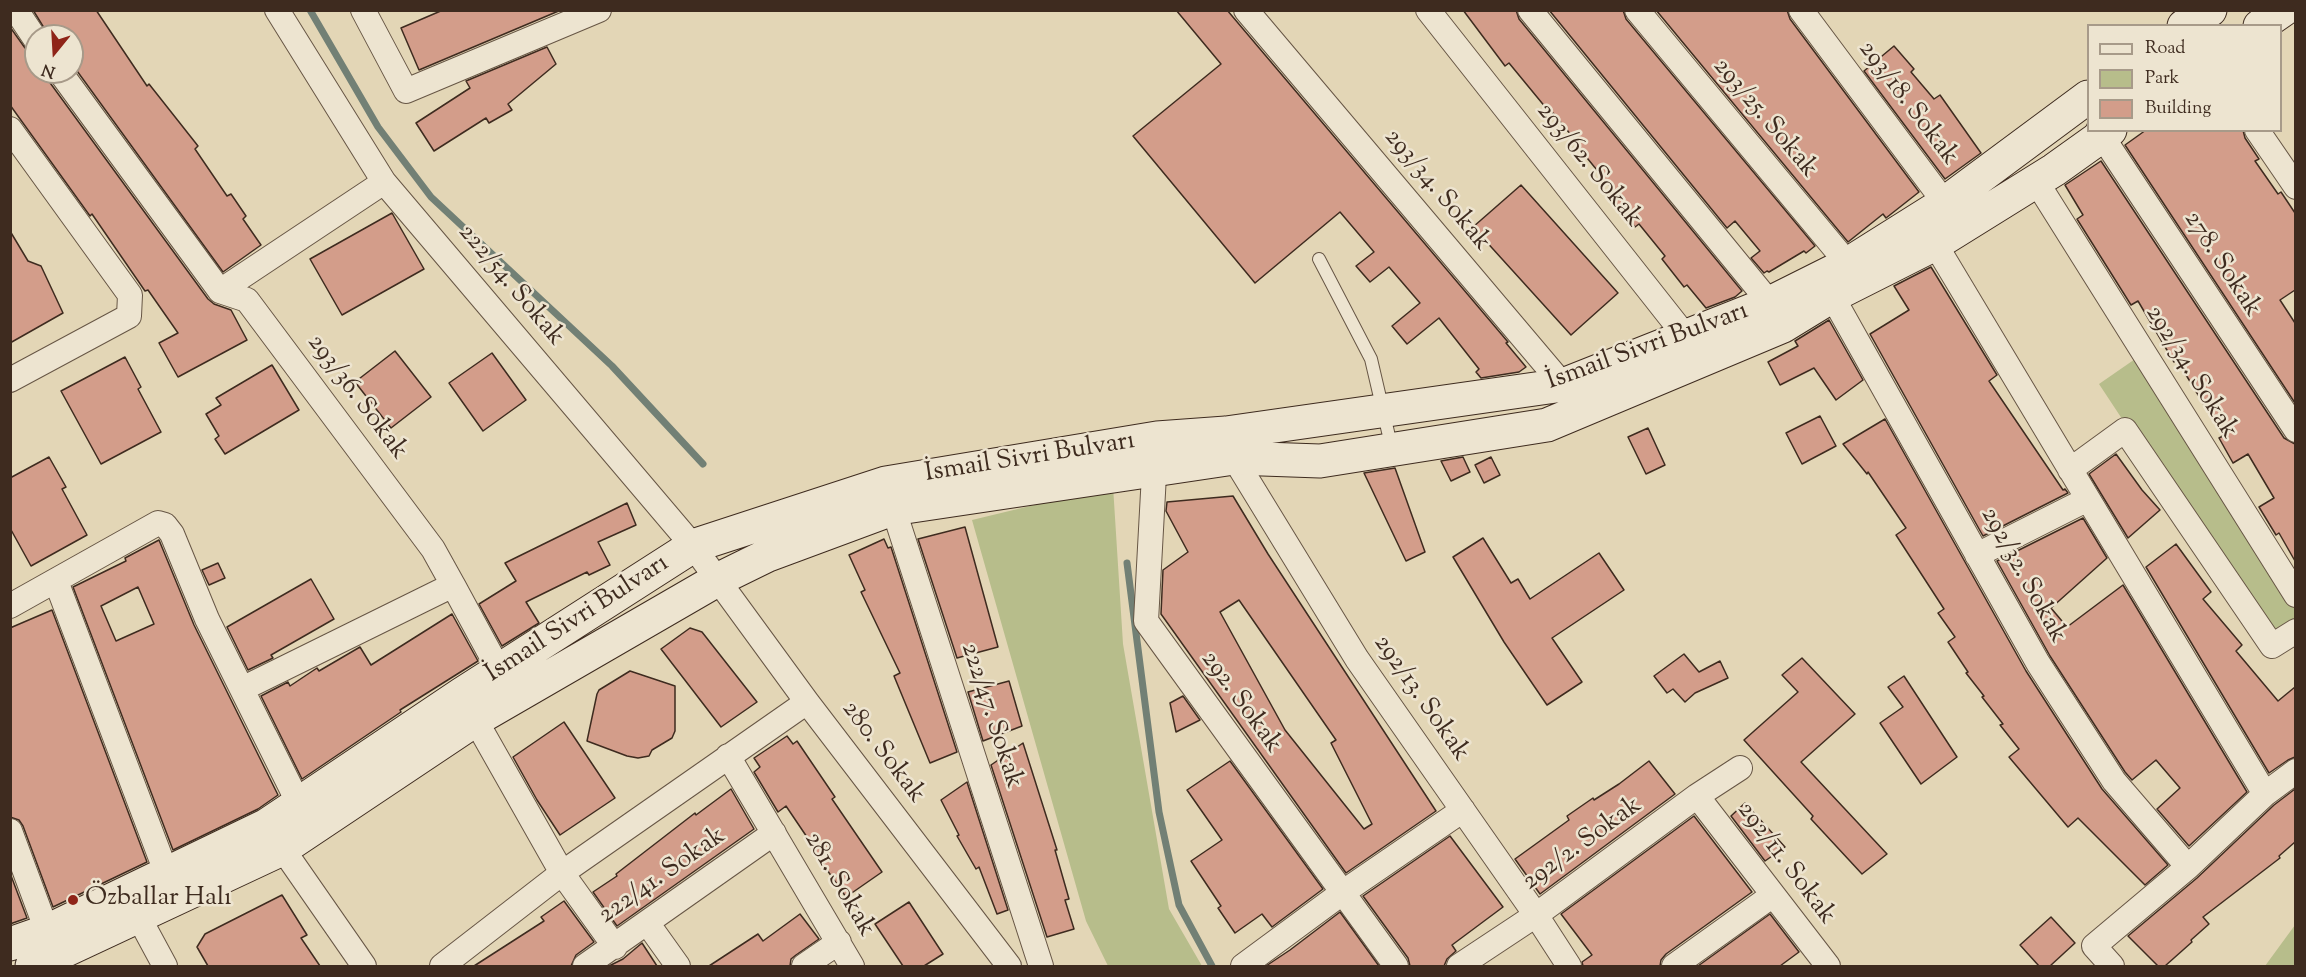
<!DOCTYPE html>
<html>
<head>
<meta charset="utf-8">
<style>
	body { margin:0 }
	#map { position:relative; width:2306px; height:977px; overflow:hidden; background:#e3d6b6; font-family:"Sorts Mill Goudy",serif }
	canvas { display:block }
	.frame { position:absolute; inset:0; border:12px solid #3e2b1f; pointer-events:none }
	.legend { position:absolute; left:2087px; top:24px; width:195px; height:108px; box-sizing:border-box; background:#ede4d0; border:2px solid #a79a89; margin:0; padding:8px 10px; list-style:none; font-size:18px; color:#3e2b1f }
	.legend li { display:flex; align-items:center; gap:12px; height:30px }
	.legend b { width:30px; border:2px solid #a79a89 }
	.north { position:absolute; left:24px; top:24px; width:60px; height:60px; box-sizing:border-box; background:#ede4d0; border:2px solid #a79a89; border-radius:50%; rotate:198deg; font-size:16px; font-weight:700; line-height:24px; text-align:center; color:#3e2b1f }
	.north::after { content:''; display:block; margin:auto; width:21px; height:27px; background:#8f2418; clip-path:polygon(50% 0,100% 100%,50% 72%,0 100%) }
</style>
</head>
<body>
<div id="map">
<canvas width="2306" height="977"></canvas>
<div class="frame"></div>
<ul class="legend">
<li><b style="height:8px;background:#ede4d0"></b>Road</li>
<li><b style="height:16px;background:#b7bd8b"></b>Park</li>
<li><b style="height:16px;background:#d39d8a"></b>Building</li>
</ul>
<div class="north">N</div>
</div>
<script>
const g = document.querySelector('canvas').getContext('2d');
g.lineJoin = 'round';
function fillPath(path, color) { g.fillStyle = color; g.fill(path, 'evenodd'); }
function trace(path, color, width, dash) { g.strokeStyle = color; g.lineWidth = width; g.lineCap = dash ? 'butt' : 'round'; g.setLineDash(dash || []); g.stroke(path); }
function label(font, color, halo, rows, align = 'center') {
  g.font = font + ' "Sorts Mill Goudy",serif'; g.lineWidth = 5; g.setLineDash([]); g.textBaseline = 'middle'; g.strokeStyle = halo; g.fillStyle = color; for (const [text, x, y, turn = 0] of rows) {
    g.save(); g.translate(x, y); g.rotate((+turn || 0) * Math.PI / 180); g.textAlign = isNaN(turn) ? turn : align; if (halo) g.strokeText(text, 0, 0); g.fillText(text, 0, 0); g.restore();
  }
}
fillPath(new Path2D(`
	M2138,357L2295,596V631L2272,646L2099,384Z
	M1113,486L1123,644L1169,909L1202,966H1108L1086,921L972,520Z
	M2295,925V966H2265Z`), '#b7bd8b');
trace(new Path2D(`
	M310,10L378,127L431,197L612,366L703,464
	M1127,563L1159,812L1179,905L1212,966`), '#728075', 7);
const building = new Path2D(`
	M33,10H96L147,86L149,84L198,146L195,149L227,196L231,194L246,216L243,219L261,245L223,272L72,64V36H49Z
	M443,10H561L419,70L401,28Z
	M1176,10H1227L1508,342L1506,343L1526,367L1519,372L1481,378L1476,372L1479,369L1439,318L1407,344L1392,326L1420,303L1389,267L1370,282L1356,266L1374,252L1340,212L1255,283L1133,136L1221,64Z
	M1463,10H1516L1519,19L1742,291L1735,297L1706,308L1687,285L1684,287L1662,259L1665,256L1639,224L1635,227L1614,201L1619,197L1574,142L1576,141L1553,113L1551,114L1509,63L1505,66Z
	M1549,10H1623L1626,19L1815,246L1806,253L1804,251L1769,272L1767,271L1764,273L1751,258L1760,251L1735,221L1727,228Z
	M1656,10H1787L1790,19L1919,192L1886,218L1883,214L1848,242Z
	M10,27L25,48L36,54V72H46L48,80L208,299L214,304L231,310L247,340L178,377L159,343L178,333L148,290L145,291L92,214L90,216L10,105Z
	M1894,46L1914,69L1911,72L1934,99L1940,95L1981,153L1945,179L1864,71Z
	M547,47L556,64L508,104L512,110L489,123L486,118L434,151L416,123L470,88L466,81Z
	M2146,130H2243L2245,138L2259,159L2255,161L2278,194L2281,192L2295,213V290L2280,300L2295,323V403L2125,145Z
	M2101,161L2284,438L2295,444V561L2279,533L2276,535L2259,507L2274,498L2248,454L2233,463L2219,438L2223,436L2177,360L2174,362L2138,301L2131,305L2077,219L2083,215L2065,185Z
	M1521,185L1618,293L1571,335L1473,227Z
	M392,213L424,269L342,315L310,259Z
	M10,231L28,261L41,266L63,313L10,343Z
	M1931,267L1997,375L1989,381L2063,490L2065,489L2068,493L1983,536L1870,334L1909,310L1894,286Z
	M1829,320L1863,380L1836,400L1814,368L1780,385L1768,362L1798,346L1795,341Z
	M395,351L431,397L391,428L355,382Z
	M492,353L526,400L483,431L449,383Z
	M125,357L141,387L138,389L161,432L101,464L61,391Z
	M272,365L299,410L225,454L215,439L219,436L206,414L221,405L216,398Z
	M1820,416L1836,446L1802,464L1786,433Z
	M1885,419L2026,671L2102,789L2168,865L2145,885L2078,818L2068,827L2009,757L2019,749L2000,725L2003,724L1982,697L1984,696L1966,673L1968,672L1948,642L1955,637L1938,613L1944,609L1896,535L1906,528L1868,472L1867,474L1843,444Z
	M1648,428L1665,465L1646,474L1628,437Z
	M2116,454L2142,490L2160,510L2128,538L2089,474Z
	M49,457L66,487L62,489L87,535L31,566L10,528V478Z
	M1463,457L1470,472L1451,481L1441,461Z
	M1491,457L1500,475L1484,483L1475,465Z
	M1395,468L1425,552L1406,561L1364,473Z
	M1233,496L1268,554L1436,811L1346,873L1161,614L1163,570L1188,552L1166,511L1167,502ZM1239,600L1336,740L1331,743L1372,824L1364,829L1285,730L1220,612Z
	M627,503L636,525L598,542L610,565L589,575L587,572L526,602L539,623L502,646L479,604L516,581L505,563Z
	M2083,518L2107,558L2051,608L2067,627L2123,585L2247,792L2189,846L2157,809L2180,788L2156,760L2132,780L2125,772L2050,656L1997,561Z
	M965,527L998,647L957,658L918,539Z
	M1483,538L1511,583L1518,579L1530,599L1599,553L1624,590L1552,638L1582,682L1547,705L1504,642L1453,557Z
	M884,539L888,548L891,547L957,752L930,763L894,676L900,673L861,592L865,590L849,555Z
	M159,540L194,625L278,795L258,809L173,850L73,587L126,561L125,558ZM138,587L154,624L116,641L101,606Z
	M2176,544L2211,592L2203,599L2242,645L2236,651L2278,701L2295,687V757L2288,760L2269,773L2146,567Z
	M218,563L225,578L209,585L202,570Z
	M311,579L334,619L271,655L273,658L248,670L227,627Z
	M52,610L147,862L53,907L23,826L19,820L10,817V628Z
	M452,614L478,661L400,710L401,712L302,779L261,696L288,682L290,686L317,668L319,671L360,647L371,665Z
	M690,628L702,632L757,702L721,727L661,649Z
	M1684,654L1699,672L1720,661L1728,678L1695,693L1685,702L1673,689L1667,693L1654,676Z
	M1802,658L1855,714L1801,762L1887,854L1862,874L1811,819L1813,816L1744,740L1798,692L1782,675Z
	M630,671L675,686V731L672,738L652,750L649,756L638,758L627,756L587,741L597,694L599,690Z
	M1904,676L1957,757L1921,784L1880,723L1903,707L1888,687Z
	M1009,681L1022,726L983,741L968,692Z
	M1183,696L1200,720L1176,732L1170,703Z
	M564,722L615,798L560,835L537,800L513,757Z
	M787,736L793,744L797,741L835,797L832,799L882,872L846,897L811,847L813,846L786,806L778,812L754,772L760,767L754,758Z
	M1023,743L1057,850H1055L1069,899L1065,900L1074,929L1047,937L991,765Z
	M1230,761L1323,889L1272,927L1262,914L1235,933L1218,908L1221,906L1191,861L1222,840L1187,790Z
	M1649,761L1675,794L1540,894L1515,859L1569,820L1567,816L1593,798L1594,800L1619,784Z
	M967,782L1008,910L997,914L979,867L976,869L957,836L959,835L941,800Z
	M731,789L754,829L617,926L593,892L617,876L616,874L695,813L696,815Z
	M2295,789V842L2279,856L2280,858L2203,917L2209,924L2191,940L2192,942L2165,966H2158L2128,936L2197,878L2274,805Z
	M1745,803L1785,847L1765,861L1731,816Z
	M1694,816L1752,892L1666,954L1661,960L1660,966H1583L1582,962L1592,955L1561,914Z
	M1450,836L1503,907L1452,945L1456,951L1447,959L1444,966H1410L1408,958L1363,896Z
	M10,873L27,918L10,924Z
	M282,895L307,935L301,938L320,966H208L197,947L205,934Z
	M564,901L594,942L576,955L571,966H474L544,921L541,917Z
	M909,902L943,954L924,966H903L875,924Z
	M1340,912L1379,966H1266L1290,950Z
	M800,914L819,939L796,955L791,959L790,966H709L758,934L763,941Z
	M1770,914L1799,952L1780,966H1698Z
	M2051,917L2075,943L2050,966H2039L2020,945Z
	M642,943L657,966H609L623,959Z`);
fillPath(building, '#d39d8a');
trace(building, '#3e2b1f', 1.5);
const service = new Path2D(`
	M1319,259L1371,359L1392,449`);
const minor = new Path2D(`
	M16,10L36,40
	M277,10L384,182L693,546L807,702L1009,966
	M363,10L406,91L599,10
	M1246,10L1563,385L1570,396
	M1428,10L1694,347
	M1530,10L1770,303
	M1637,10L1848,264
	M1801,10L1945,203
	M60,72L220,291L247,300L433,549L453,585L242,689
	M10,129L130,295L129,316L10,380
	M2098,130L2296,430
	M2257,130L2296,187
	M2036,181L2296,595
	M1935,244L2265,794
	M220,291L384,182
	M1832,296L2038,663L2114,781L2188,867
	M1155,456L1146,621L1396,966
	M1234,458L1357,659L1536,915L1569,966
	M2070,470L2125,430L2272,646L2296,631
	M889,495L1041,966
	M1977,555L2088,499
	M56,581L166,872
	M453,585L499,670
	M10,606L158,523L165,525L172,534L207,619L299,804
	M468,707L562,873L807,702
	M728,756L852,966
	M1697,796L1828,966
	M10,831L47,931
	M273,835L364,966
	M131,903L165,966
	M648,924L678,966
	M442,966L562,873L615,947
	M585,966L774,833
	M804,966L839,942
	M1243,966L1342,893L1463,810
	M1459,966L1536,915L1697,796L1740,768
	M1674,966L1773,895
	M2112,966L2094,946L2188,867L2265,794L2296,771`);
const secondary = new Path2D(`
	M2184,26L2210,10
	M2260,26L2283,10
	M10,944L47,931L267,825L462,694L693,546L886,483L1157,438L1226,433L1563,385L1770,303L1848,264L1945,203L2088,97
	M32,966L282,849L475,720L717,580L768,555L892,509L1234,458L1320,461L1547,425L1783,326L1832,296L1935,244L2054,170L2110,130`);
trace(service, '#675645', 14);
trace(minor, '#675645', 26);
trace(secondary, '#3e2b1f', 35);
trace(service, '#ede4d0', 12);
trace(minor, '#ede4d0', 24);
trace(secondary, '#ede4d0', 33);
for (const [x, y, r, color] of [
	[73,900,6,"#8f2418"]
]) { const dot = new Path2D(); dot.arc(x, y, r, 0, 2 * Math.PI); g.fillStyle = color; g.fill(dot); trace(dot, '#ede4d0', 2); }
label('26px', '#3e2b1f', '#ede4d0', [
	["293/18. Sokak",1907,104,53],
	["293/25. Sokak",1764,119,50],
	["293/62. Sokak",1588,166,51],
	["293/34. Sokak",1436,191,50],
	["278. Sokak",2221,265,57],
	["222/54. Sokak",510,286,50],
	["İsmail Sivri Bulvarı",1648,348,-20],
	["292/34. Sokak",2190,373,58],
	["293/36. Sokak",356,398,53],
	["İsmail Sivri Bulvarı",1030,459,-9],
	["292/32. Sokak",2022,576,61],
	["İsmail Sivri Bulvarı",578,620,-33],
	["292/13. Sokak",1420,699,55],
	["292. Sokak",1240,703,54],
	["222/47. Sokak",990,716,72],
	["280. Sokak",882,753,53],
	["292/2. Sokak",1583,845,-36],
	["292/11. Sokak",1785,864,53],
	["222/41. Sokak",663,877,-35],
	["281. Sokak",838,885,60]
]);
label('26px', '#3e2b1f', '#ede4d0', [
	["Özballar Halı",85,900]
], 'left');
</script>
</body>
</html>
